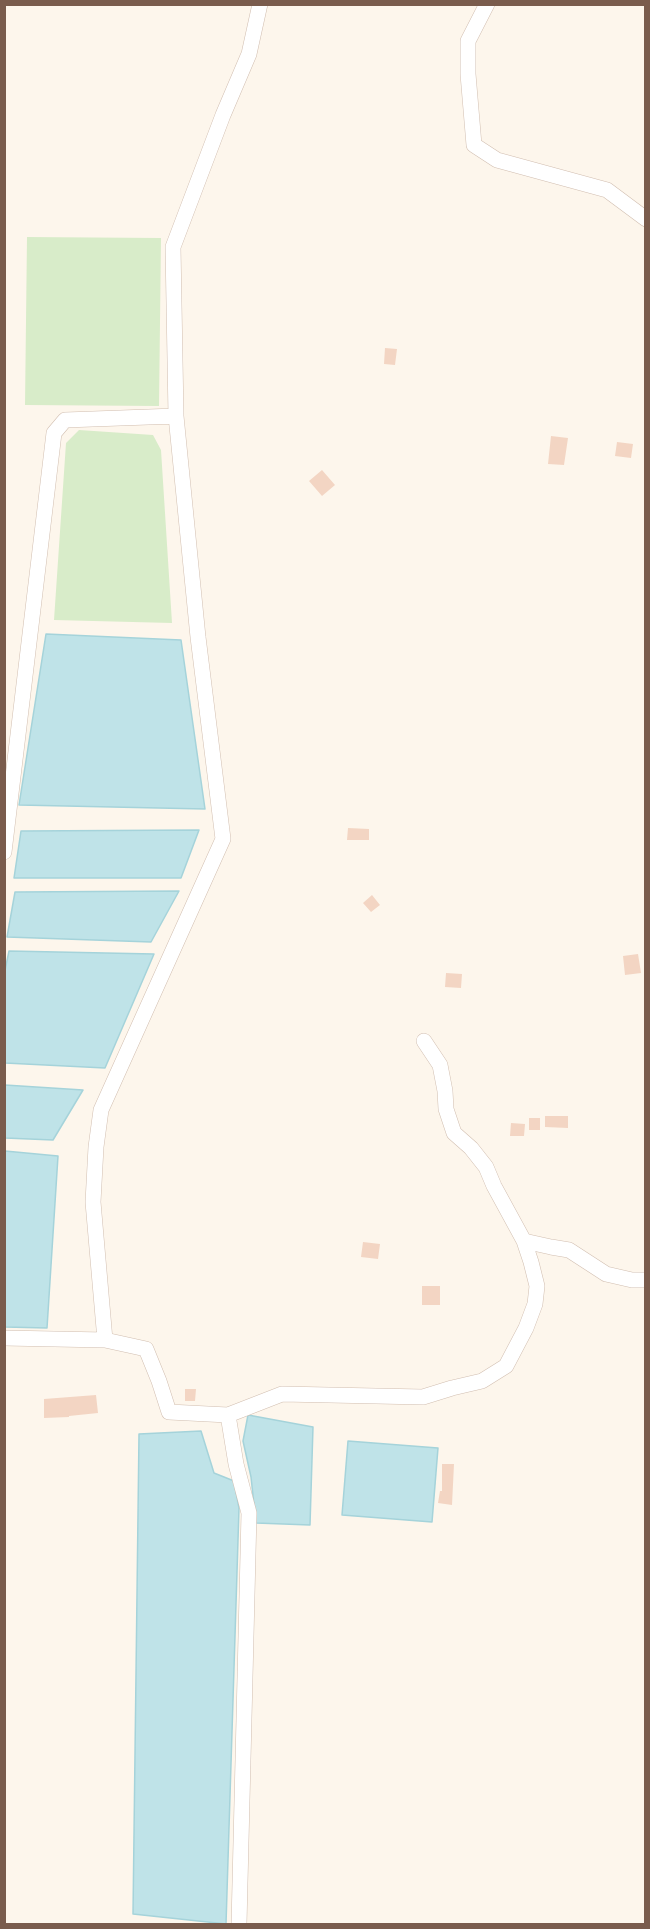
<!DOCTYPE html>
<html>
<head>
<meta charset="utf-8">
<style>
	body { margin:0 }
	#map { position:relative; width:650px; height:1929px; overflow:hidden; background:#fdf6ec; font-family:Quicksand,sans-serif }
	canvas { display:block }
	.frame { position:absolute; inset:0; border:6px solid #7a5c4d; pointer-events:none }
</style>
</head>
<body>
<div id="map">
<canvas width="650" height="1929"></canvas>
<div class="frame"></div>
</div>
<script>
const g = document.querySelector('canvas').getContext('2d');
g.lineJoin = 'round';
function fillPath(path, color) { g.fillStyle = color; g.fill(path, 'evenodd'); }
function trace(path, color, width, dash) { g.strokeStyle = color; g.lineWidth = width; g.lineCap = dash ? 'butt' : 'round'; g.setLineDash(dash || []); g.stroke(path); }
fillPath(new Path2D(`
	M27,237L161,238L159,406L25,405Z
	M79,430L153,435L161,450L172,623L54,620L66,443Z`), '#d8ecc9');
const water = new Path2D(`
	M46,634L181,640L205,809L19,805Z
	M199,830L181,878H14L21,831Z
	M179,891L151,942L7,937L15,892Z
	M9,951L154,954L105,1068L5,1063L4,975Z
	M5,1085L83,1090L53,1140L5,1138Z
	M5,1151L58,1156L47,1328L5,1327Z
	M248,1415L313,1427L310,1525L256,1523L251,1477L243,1441Z
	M201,1431L214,1473L234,1481L239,1508L226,1924L133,1914L139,1434Z
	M348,1441L438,1448L432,1522L342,1515Z`);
fillPath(water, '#bfe3e8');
trace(water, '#a5d3da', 1.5);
fillPath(new Path2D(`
	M385,348L397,349L395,365L384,364Z
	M551,436L568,438L564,465L548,464Z
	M617,442L633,444L631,458L615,456Z
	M322,470L335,485L322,496L309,481Z
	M348,828L369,829V840H347Z
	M372,895L380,905L371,912L363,903Z
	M638,954L641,973L625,975L623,956Z
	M446,973L462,974L461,988L445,987Z
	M545,1116H568V1128L545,1127Z
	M529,1118H540V1130H529Z
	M511,1123L525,1124L524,1136H510Z
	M363,1242L380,1244L378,1259L361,1257Z
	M422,1286H440V1305H422Z
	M185,1389H196L195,1401H185Z
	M96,1395L98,1413L69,1416V1417L44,1418V1399Z
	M442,1464H454L452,1505L438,1503L440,1491H442Z`), '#f3d5c3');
const minor = new Path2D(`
	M487,4L468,41V74L474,145L497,160L607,190L646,219
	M4,852L54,433L65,420L176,416
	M424,1041L440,1065L445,1091L446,1109L454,1133L471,1148L486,1167L494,1186L524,1241
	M4,1338L105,1340
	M228,1415L169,1412L159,1381L146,1349L105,1340L93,1202L96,1147L101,1110L223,839L198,637L176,416L173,247L223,115L249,54L260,4
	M239,1924L249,1513L236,1464L228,1415L282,1394L423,1397L452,1388L482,1381L506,1366L526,1328L535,1304L537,1286L531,1262L524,1241L551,1247L569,1250L606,1274L632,1280H646`);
trace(minor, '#d1beb0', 16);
trace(minor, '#fff', 15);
</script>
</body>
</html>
